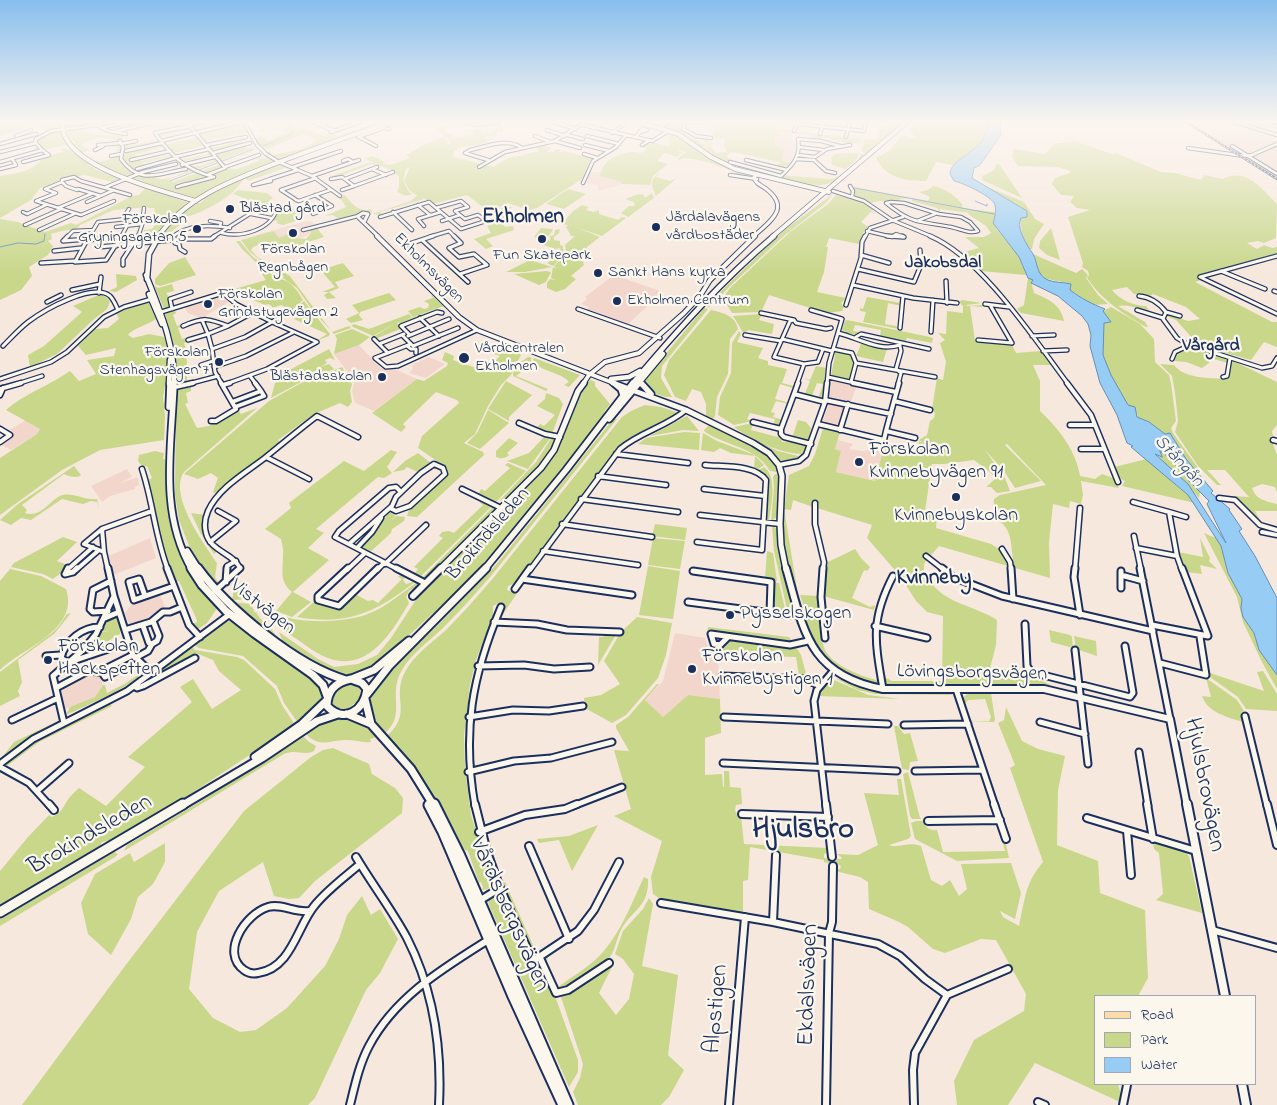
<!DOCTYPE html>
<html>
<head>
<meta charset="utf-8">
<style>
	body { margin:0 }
	#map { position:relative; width:1277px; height:1105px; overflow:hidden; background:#f7e8dd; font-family:"Indie Flower",sans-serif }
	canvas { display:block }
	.legend { position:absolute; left:1094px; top:995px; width:162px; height:90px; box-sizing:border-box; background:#fbf7ec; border:1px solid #a1a7b3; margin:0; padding:6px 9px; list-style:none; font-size:15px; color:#1b2f5e }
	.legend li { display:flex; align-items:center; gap:10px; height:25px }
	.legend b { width:25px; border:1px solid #a1a7b3 }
</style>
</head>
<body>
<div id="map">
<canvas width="1277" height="1105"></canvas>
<ul class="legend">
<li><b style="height:6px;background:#faddab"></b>Road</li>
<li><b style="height:14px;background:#c8d78a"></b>Park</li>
<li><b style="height:14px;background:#97cdf5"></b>Water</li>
</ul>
</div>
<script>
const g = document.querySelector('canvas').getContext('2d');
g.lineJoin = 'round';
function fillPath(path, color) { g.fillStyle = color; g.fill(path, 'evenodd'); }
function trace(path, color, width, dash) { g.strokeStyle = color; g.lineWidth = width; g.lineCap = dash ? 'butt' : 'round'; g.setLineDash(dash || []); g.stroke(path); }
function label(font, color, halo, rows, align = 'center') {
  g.font = font + ' "Indie Flower",sans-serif'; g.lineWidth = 4.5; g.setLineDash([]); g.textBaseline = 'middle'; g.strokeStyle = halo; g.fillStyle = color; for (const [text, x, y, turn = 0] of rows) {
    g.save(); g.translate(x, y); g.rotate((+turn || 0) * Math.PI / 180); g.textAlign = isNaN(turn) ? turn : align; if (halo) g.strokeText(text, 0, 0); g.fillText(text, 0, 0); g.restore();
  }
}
fillPath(new Path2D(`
	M1188,122H1250L1277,128V173L1234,146H1227Z
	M780,133L791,134L794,141L792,142L796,144V153L790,163L781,161L783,155L776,145L775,139L780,135Z
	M590,172H601V176L622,182L620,185L598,191V185L587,183Z
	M306,221H311L314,224L300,230L310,229L311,233L306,236L282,243L274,231Z
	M614,275L660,291L654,300L627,325L586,310L589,307L581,304L587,299L585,297Z
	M223,294L229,302L201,318L188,313L184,306Z
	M359,345L381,368H393L417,379L374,411L355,403L352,391L354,384L353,379L334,354Z
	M429,357L445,364L426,378L409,373L413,369L412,366L414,364Z
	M833,379L857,385L851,402L828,400L830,380Z
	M829,404L845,408L839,428L825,425L823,421Z
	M26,420L40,429L37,434L11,450L0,444L12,437L13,434L8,431Z
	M838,440L853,444L849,449L862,451L870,450L871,447H873L874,445L868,444L870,440L885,443L875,481L836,472L841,451L835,449Z
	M127,469L132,477L118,484L138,477L139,485L135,487V489L110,496L102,502L91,486Z
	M150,538L156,558L111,576L106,553L111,555Z
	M150,595L161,597L165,607L159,616L140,626L129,624L125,613L132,604Z
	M675,633L705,638L708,647L718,654L720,699L688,695L663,717L645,700L663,681Z
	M88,671L99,673L103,685L95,697L75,706L64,709L61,695L59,696L58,689Z`), '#f2d6cc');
fillPath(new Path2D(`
	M0,122H62L61,128L46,132L38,124L0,136Z
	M67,122H97V124L79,128L90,134L121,136L129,146L156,140L159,137L151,128L123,133L163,124L161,122H188L196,127C213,123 230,118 246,127L248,133L239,135L247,148H254L168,180L173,182L252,152L258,159L269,158L275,162L194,199L155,188L115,174L89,159L100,162L115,158L118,149L115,140C104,136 91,138 82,144V146L90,150L82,153L69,136ZM191,130L198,137L167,144L159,137ZM237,134L241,141L213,148L205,141ZM203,146L208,154L180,160L175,153ZM162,147L170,155L142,161L135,155ZM251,152L259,161C246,165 232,176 222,163ZM209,155L214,161C202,166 192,169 181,162ZM171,156L175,161L174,163L147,169L143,163ZM180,165L186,172C174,177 159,185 150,172Z
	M279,122H282L285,126L283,122H292V124L298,128L297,134L300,128L293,123L299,122L295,123L323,136L330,133L338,136L378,122H389L331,142L317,136L330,142L280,160L266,152H270L272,155C285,152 306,151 316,140L306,135H302L273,146L275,150L272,147L264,151L254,139L262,136L264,140L263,136L268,141L287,133L282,130L284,129L282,127L262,132L259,128L269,129L281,126Z
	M428,122H439L437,125L445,127V131C455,139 462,138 475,134L470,130L480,129L482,133L491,132L498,127L497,124L500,123L504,131L497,132L496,136L484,137L485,139L498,138L486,141L487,143L462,147L454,151L453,157L481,164L474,169L483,168L484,165L493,167L509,158L539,151L536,147L545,145L551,148L547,152H553L556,149L561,150L558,153L563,151L591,158L582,179L537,208L529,210L508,203L497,208L496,211L505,216L508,215L500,209L504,207H513L507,210L518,215L510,221L502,223L505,227L513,226L514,230L486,239L493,246L486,249L474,239L491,233L487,226L501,221L467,195L433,204L422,197L424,199L380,212L383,215L372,214L411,201L416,196H418L410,191L404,180L410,167L406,169L403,180L409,192L412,194C407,197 401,195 397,191L399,187V176L392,172L393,171L381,166L378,167L371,164L335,178L332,176L371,162L383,166L365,159L373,156L385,162L383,164L391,165L410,158L406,155L422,146L443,137L448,142L447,145L450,144V141Z
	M671,122H683L680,127L682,131L702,144L707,143L702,140L704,138L710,139L706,146L701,148L686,137L666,128L667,126L663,127Z
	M721,122H780L777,129V131L781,122H784L780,129L861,139V141C850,147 835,139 822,137L819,140L811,139V135L779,132L780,135L775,139L776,145L784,149L782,161L790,163L785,168L777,167L780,162L732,152L726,156L732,160L729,162L756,170L754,171L726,163L702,149L708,146L712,139L711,146L715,153L727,152L724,146L725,139L712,138L714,125H721Z
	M887,122H905L875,145L867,154L862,152V146L865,144L863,143L864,139L877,140L879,126H886Z
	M918,122H987C988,143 969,154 953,165L936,162L926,181C906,181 885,178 876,158L889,151L902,135L917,139L909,129Z
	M60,131L70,144L44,150L37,141L51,132Z
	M668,133L675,134L698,148L692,151L699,149L712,159L751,174L749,175V177L734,175L736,171C721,168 691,154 679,160L678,158L686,152L676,149L682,153L677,157L665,153L657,161L668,164L653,176L650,185L621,184L622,182L600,176C602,158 626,149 641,153L647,149L641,147C651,140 659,144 670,147Z
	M1075,141L1112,154L1116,153L1161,172L1175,173L1201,180L1204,175L1223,179C1246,167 1262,189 1277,204L1276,238L1264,243L1258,241L1247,243L1257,249L1264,245L1272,248L1277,247V253L1197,276L1201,280L1195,282L1272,322H1277V347L1264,342L1251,360L1218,351L1217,353L1201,348L1176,320L1166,316L1167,314L1188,321L1200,319L1186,307L1153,294L1150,296L1134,294L1127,287L1112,290C1119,299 1133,306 1146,306L1150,312L1163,315L1161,317C1147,313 1131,303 1118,306L1145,322L1148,327H1146C1121,312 1104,302 1087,278L1089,275L1088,271L1082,267L1083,263L1068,217L1090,210L1077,208L1070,202L1074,196L1061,195L1052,184L1055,178L1070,173V171L1058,167L1018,166L1012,157L1013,151L1015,149L1045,154L1054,144Z
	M60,148L71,150L95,169L119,179L112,182L85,175L69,177L40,188L31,200L0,218V176C15,173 34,172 42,158L63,152Z
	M859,153L856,160L846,169L832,165L831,158L834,154Z
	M861,154L865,155C855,164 844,176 832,182C816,191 780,180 764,174L830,179C841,177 856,166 861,154Z
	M997,163L999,164L1022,198L982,180V176L994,170Z
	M279,164L288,167L248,181L245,178C241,182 238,187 234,191C226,199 195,218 184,216L181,219L186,220L165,237H162C170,222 187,207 202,202L205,198L249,175Z
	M659,173H660L656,177L670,181L677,178L656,196C652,187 649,180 659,173Z
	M983,185L1024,202L1035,219L1044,224L1034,239L1032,249H1028C1022,240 1021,228 1021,219C1021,202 995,193 983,185Z
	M933,186C941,186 960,198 963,206L961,207L928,201L930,197L919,192L928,190Z
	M854,187L911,198L900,199L898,202L878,201L871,203L855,196Z
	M145,188L190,203L171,219L151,241L139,243L144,234V230L152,229L157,221L154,208H148V207L114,210L80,225L77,229L61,231L51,234L52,239L48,241L53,246L48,255L29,267L32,276L21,290L0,300V219L18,222L45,232L71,223L76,225L132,196L139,195Z
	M568,189L586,194L564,209L546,204Z
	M238,190L267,193L273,198L260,208L251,206L247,199L233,194Z
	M652,193L654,198L628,217L621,213L629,206H635L634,202L625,199L639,194L644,195L645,198Z
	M833,194L826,203L785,235L731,285L710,307L706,306L784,230Z
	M345,195C352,203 358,213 370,209L373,212H361L357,215L336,220L337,218L333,215L325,216L346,207L340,198Z
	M836,195L858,200L874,209L861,222L868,227L864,231L859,244L829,238L826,247H828L824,272L817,292L846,298L841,303L844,307L842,311L826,313L769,295L761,312L732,313L723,298L730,288L790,232L828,204Z
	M912,198L967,209L995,212L996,228L1019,257L1026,275L980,271L961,253L979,248L965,237H984L991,233L986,226L968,214L969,213L940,209V213L936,212L939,211L937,208L912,201Z
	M582,205L589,207L586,210L593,212L599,210V214L618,220L622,217L626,218L602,236L578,228L600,237L588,246L581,256L584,265L571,276L576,279L565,289L556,292L547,288V283L550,279L556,280L551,278L553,267L557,269L554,266C562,259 568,256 565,245L575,236H571L566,227L568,225L562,224L573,211Z
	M290,208L298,211L299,215L296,218V221L283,225L276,223L278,221L272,220L278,213L289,211Z
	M310,220L274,231L279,238C286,235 290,232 298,235L295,238L306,239L311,233L310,229L328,225L317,228L324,237L272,254L266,247V242L253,247L251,250L257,257L288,275L287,276L289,275L332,332L349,326L351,328L334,334L314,312L315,311H313L297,288L283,278L284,276L271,272L268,268L271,266L268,267L250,252L241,240Z
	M541,228L552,229L553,230L546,239L550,241V236L554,235L555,230L560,229L559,233L554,237V240L560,241V245L563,246L564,256L553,266L547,263L561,254L557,252L561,248L555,249L544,245V240L534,237Z
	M1051,228L1060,260L1047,255L1039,248L1040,241Z
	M236,241H240L252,256L266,267L267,272L279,277L277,279C289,278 298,291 303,300L292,310L281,305L272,308V306L268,304L265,305L246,297L241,289L225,293L242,288L224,292L266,280L262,274L266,272L242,249Z
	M1033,254L1076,273L1082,269L1088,275L1086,278L1098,295L1108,304L1093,305L1070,290L1071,284C1047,277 1039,285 1033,254Z
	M185,257L196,275L160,286L155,284V279L169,263Z
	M530,260L552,267L525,272H506Z
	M322,263L327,268L343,263L354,276L335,282L339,288L329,292L336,298L327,299L324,295L329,292H322L335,287L318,267L307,270Z
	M546,271L551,272L546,282L539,285L514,274Z
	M116,274L136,276L137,280L116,292L109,291L117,287Z
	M1028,278L1034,280L1031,282L1034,293C1049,299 1061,305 1064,321L1021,313L1017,309L1024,305Z
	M172,284L174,291L166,293L169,297H171L168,300L170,308L164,309L154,285L158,288Z
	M389,293L396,300L360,312L359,315L363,320L351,323L346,319L359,313L352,305Z
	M101,294L107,298L110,302L107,309L93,320L57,354L30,367L28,355L44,346L82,312L73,306Z
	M431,295L444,306L413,317L408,311L420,307L424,309L428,308L429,304L424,301L433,298Z
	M867,297L901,303V306L888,303L885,324L896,326L899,329L863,322L866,312L860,311V308L863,309Z
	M962,300L982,303L966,305L967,306L984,305L983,307L970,306L975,341L1012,345L1016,353L1041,351L1051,365H1033L1040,381V411C1058,428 1076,450 1080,476L1095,479L1102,474L1113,478L1119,488L1081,481L1083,495L1081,504L1070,501L1069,508L1053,504L1049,542L1050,578L1015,568C1009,549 1016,527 993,518L994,499L1000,495L1046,485L1007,444L1005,445L1041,481L1015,488L1004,471L985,450L1005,478L1010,491L997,493L991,487H986L995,479L991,473L974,460L944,464H932L925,511L937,515L936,528L991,544L999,549L1008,566L939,546L925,562C922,570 925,574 929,580C946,605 974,605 997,620L996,645L987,680L988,685L890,686L884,683V677L892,681H942L943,616L927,612L916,601L900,576L867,538L872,525L817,508V504L814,501L811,502L813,507L793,500L791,510L784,509L798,595C779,555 782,517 789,475L809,466L815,454L823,428L840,432L835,449L841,451L836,472L875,481L885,443L918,449L919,441L926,444L919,440L927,435L930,421L934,418L935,413L932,409L937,378L943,380L946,362L940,343L945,340L938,333L946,334L947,311L963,313V306L959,302Z
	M304,301L330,334L329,336L316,341L327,334L294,319L302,314L293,310Z
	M148,302L156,319C148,325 133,328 128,335L133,338L149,334L164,337L167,346V375L163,398L165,416L164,440L100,450L62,470L0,515V458L37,434L40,429L6,410C25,393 49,386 70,371L79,381L96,374L87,360L114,356L116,348L86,355L78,346L95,329L108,328L119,319L116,313Z
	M1111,307L1140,324L1154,339L1155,362L1169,375L1171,383L1176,421L1171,428L1173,433L1201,472L1199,473L1186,460L1171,434H1165L1149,422L1137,417L1138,415L1132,407L1128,405C1118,390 1107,373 1103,355C1101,345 1103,333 1104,323H1110L1103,311Z
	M704,308L708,309L662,366L661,378L672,397C660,398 651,392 643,383L644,380Z
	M174,309L176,313L173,315L177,326L180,325L181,327L178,328L182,339L185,338L187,342L184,343L186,349H189L186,350L187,365H190L189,367L187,368V381L190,382L180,385L176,383V355L165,314Z
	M711,310C723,313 735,315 738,329L730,339L728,374L717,397L715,416L712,420L706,416V404L701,392L692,389L686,401L675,397L664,375L669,360Z
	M432,311H435L401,325L399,322L397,323L403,328L375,339L373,337L396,323L373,336L351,326L354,324L369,329L409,314L412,317L405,320Z
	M760,314L761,316L759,320L774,324L772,334L748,330L744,334L733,316Z
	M847,320L930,337L933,338L932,343L907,338L905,343L882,338L880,336L881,330L855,325L853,331L859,332C854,336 847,335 841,331L848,333L842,330L845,321Z
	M352,329L370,337L359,345L334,354L337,339L335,335Z
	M739,331L741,334L737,342L763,348L758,358L768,361V365L787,369L782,383L794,386L793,388L780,384L775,399L790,403L789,404L776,401L771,412L775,413L773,417L783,420L781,427L773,426L775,419L750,413L747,419L752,421L734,425L718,415L720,397L731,373L732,343Z
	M862,342L887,349L883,362L856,356Z
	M500,344L522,353L511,375L501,385L488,406L475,434L464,443L483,452L484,455L417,517L407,516L409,510L446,472L444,466L418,448L422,436L459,403L457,400L436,392L403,424L406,427L401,432L372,413L417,379L424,381L447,366L448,363L442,360L445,352L454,356L453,360L485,371L500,356L486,351L487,346Z
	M1192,347L1228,358V363L1210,358L1209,363L1202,368L1186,362L1174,361L1176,353Z
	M329,349L335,360L330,358L325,360L327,363L320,367L329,364L334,369L301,382L271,398L275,383L282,377L280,375Z
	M836,350L850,354L854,357L855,365L852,367L854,370L850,380L831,376Z
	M528,357H531V365L516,376L548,389L546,391L513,376V373L518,364Z
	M534,358L580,375L569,387L564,385L569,382C560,371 541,373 533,360Z
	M1231,360L1277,382V425L1272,431L1273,436H1270L1277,455V492L1275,487L1262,484L1252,488C1256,500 1266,501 1277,504V511H1255L1261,522L1277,528V530C1254,523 1250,508 1230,496L1249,497L1225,470H1207L1221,485H1217L1198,466L1175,432L1178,421L1175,393L1172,376L1160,364L1174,365C1184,379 1212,378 1227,379Z
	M816,366L826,368L822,400L818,399L823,384L817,383L812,396L814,398L804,396L810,381L804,378L810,380Z
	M342,367L352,384L350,391L352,402L348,407L340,403L314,414L278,440L280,442L218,495L213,492L218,478L211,473L198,479L184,474L269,401L303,382Z
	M591,380L595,382V386L610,404L604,412V415L504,542L476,574L371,670L347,676L324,670L283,643L279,632L318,659L334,667L358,664L377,655L391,638L421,592L556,449L573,405L584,385Z
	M506,381L532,395L509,417V421L488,409Z
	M191,385V391L186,393L188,403L185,404L197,428L209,426L237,409L241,414L257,408L184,472C168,495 204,544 217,563L215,577L219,584L216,585L204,573L193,556L179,520L175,495L176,390Z
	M546,393L559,398L563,404L552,434L536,429L540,424L544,426L555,415L537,406L545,399Z
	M645,405L661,407L679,413C660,427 635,431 618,448L517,582L508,586L507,590L513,592L524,583L499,620L504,605L498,603L493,606V616L476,660L470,685L464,735L465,769L471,815L493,883L488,889L482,890L483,887L481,882L479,883L468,851L463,849L458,843L419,775L388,735C413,712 391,698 405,672C413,656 431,643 445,631C462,614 478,596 494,577L622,417L631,411Z
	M488,410L509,423L480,449L467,443L477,433Z
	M687,416L699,431L683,430L650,436Z
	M614,418L617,419L491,576C475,594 459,612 442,629C428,642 411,654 402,670C387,695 407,714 385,733L372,716L369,699L371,693L392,668L439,624L495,566Z
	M798,420L806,422L811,428L808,441L792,438Z
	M753,423L751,430L778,437L780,433L782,442L793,441L806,444V451L801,454C782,454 749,439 734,427Z
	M710,424C732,435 771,446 778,472L770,471C756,447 727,446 705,432L704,430Z
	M731,428L778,451L802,457L794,460H780Z
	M684,432L700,433L699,450L638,444L646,438Z
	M703,433L717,441L752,454C757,457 760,461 764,465L757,470L754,469L755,456L731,453L720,448L714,452L701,450Z
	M545,436L551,437L528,469L507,461L529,453Z
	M552,437L556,440L541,463L504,502L500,500L536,462Z
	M509,438L518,443L507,453L509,455C505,459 501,459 496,457V451Z
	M391,450L397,452L387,467L392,473L384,478L378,477L316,529L324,533L308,548L329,560L293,592L311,602L292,617L276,611L292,592C279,581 283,571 283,555C284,550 282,544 281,539L265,529L291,508L289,503L344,461L364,471Z
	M155,451L164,453L163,459H165L166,464C165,520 177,566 218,607L207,623L197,630L192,624L197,622L196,618L179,581L175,583L165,558L156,523L148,480L152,478L147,466L143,467L138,461L139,455Z
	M1153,451L1162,456L1160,451H1161C1178,461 1185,480 1200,492L1199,498Z
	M418,453L432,464L420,473L407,467L404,470L393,472L405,461Z
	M1147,459L1180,489L1188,495L1195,503L1122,486L1125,481L1119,478L1114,467Z
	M508,463L526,471L495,503L478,495L481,489L485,491L510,468L505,465Z
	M74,466L81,475C77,479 68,476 64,474L22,505L27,510L25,513C41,518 48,502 60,496C71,491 85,501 97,499L99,510L97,502L91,501L83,504L62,499L31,520L21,518L11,525L0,520L18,504Z
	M764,467C778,477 771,506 769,521L766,518L768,480L759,470Z
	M775,474H779L777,517L771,521L774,487L773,477Z
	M482,501L493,505L419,578L413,575L418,569L414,567L443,538L439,536L442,532L449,531L454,533L483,505L480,503Z
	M494,506L496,510L427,578L421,579Z
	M191,513L206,515C201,529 204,543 217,551L214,554L201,534Z
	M389,513H392L395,516L391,521L396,516L405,517L404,521L392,529L391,533L369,553L361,549V546Z
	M655,524L687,528L685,540L652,536Z
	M772,525L777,529L780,553L794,608L791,613L788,614L774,551Z
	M1204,533L1218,539L1221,546L1228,573L1242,599L1243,617L1254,633L1259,650L1277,675V689L1262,662L1243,622L1237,597Z
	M63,537L77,542L57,561L70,566L53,579L43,574L11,567L14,563Z
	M653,538L685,541L680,569L648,565Z
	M1200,538L1210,558L1209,561L1217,569L1200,565L1202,574L1186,572L1178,552L1203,557Z
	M855,549L861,558L870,567L867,571L865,570L863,572L852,598L870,607L875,605L874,610L823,596L826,563Z
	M767,551L773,553L777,581L765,579Z
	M648,566L680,571L673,619L639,615Z
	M10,569L41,576L66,589C80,630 22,648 0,670V581Z
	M400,575L406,576L403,580L406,584L416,581C377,612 347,626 297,617L316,600L336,607L355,594L368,601L373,600L378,603L402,579L398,577Z
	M242,581L245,583L252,599L232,600L234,589Z
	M773,582L779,583L786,613L775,612L772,608Z
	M416,583H419L420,585L409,591L406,597L409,603C392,632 368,673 328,658C317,654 308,647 298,640C281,628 266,620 258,600L260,599C266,605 270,610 277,614C302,625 351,623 375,611C389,604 403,592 416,583Z
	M800,595L819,596V611L805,610Z
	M231,602L251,604L255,613L256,612C262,624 272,624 276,638Z
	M71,613L54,634L18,660L22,682L18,691L20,696L0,706V672L52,633L59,626L67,614Z
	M118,614L124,631H120V634L100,646L101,650L77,659L98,632L110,631H99L105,620Z
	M637,617L672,623L666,655L658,678L626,715L612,723L585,708L584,698L601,695L620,684L604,661L620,633Z
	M818,617C823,625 821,635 823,644C826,664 863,677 880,681L879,684C861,685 831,668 821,654C814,646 809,633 804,623L807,618Z
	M230,621H233L313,679C318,684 324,691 322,699L298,723L284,703L277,686L243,656L199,648L194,645L222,623Z
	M708,627L789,637L793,643L707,632Z
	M1049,630L1070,635L1072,637L1073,648L1051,642Z
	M608,633H617L598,665L599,637H603Z
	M1074,636L1096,641L1097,656L1076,649Z
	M730,639L796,647L801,655L807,677L799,676L796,657L722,655L717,649L724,647Z
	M192,647L195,650L237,657L244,660L275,689L282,705L295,725L186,797L118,838L102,842L98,850L0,907V871L28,837L49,815L52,817C63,812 63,806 69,798C72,794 76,791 79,788L106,806L145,767L128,757L192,702L180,687L193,679L212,709L241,690L219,671L213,660L196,653L141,685Z
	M995,667L1024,673L1051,685H992Z
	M145,670C133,687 87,705 66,715L70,707L95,697L103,685H105L107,693L126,683Z
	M1263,671L1277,694V711L1246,709L1238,697L1210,677V673L1264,691L1257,672Z
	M835,678L880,691L945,692L953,695L875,694L858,690Z
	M1206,678L1237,700L1244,711L1241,713L1243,722C1227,717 1208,713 1202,696L1211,697Z
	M834,680L868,695L900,699L819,696L826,686Z
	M348,683C359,683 363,690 359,700L347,709L337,708L332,703C330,691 339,687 348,683Z
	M657,684H659L645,700L663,717L688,695L720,699L721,733L705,738V775L722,774L723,787H724V771H729L730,787L741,788L742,804L736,805L735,810L737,815L741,816L744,844L828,848V853L824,854V858L830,859L831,864L824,862V860L750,847L748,880L743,881V913L662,900L653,894L651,877L662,841L614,816L631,809L614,750L629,751L616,728V725L628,717Z
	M968,693H991L995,720L994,722L970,721L969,718L973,721H989L991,717L985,699L968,700L964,705L963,698Z
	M110,704L112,706L39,742L7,766C9,748 92,713 110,704Z
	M1006,707L1022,741L1038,749L1065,756L1058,790L1057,845L1098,861L1100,893L1145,910L1148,978L1138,996H1096V1084H1118L1121,1095L1120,1102L1035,1063L1008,1105H957L954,1081L974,1040L1024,1011L1026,994L996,940L981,939L945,953L933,949L908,927L899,922L869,909L868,882L860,877L835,871L841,868L840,865L834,864V859H842L841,857L837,854L858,855L878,845L864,793L899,795L897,779H901L911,836L908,839L889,845C898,849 908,841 921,846L931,880L942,886L950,880L959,896L967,889L961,864L1011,863L1021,893L1015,919L1000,911L1003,917L1019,926C1025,899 1025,883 1043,862L1010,768L1015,765L998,723L1004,720Z
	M342,717L362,724L377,737L370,739L371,742C362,743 356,740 347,740C328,740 320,749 305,733C317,723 327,719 342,717Z
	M60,720L58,723L32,736L0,760L14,742Z
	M894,726H898L904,734L910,733L918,761L910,762L909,770L902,769Z
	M302,735L309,742L316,746L314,751C304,756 296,749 284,754L124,851L127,845L198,803Z
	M333,748L369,764L372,774L395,788L403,798L402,813L315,881L299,898L289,899L274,896L263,862L219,891L197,932L189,989L213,1018L240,1032L256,1030L287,1008L325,966L339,939L347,915L362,896L371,915L380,909L398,939L380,973L366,990L315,1098L308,1105H22L125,966L244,811L311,757L323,750Z
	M908,772L920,818L922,819H912L910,816L903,774Z
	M916,821H923C926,828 930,831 937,830L943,852L1005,851L1002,840H1005L1009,858L957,861L915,839L911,823Z
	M598,825L572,871L559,840L539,843L537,839L569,836Z
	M1153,842L1184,851L1189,856L1202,913L1156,900L1163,894L1159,853L1154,849Z
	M165,843V862L153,884L138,897L131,919L111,955L88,934L81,903L95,874L130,853L134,862Z
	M114,852L118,854L115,857L0,926V919Z
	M644,877L648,879C649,908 632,909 621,930C616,940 615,952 608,960L596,966L569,988L558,990L544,960L548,957L546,963L558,987C573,976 591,966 603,952C622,930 632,902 644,877Z
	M505,882L536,952L534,953L531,950L502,884Z
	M494,896L501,900L530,965L539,964L555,996L578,1060V1072L569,1087L489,905L488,900Z
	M649,898L653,904L642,966L678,975L668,1055L684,1070L669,1097L661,1105H578L573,1092L580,1078L583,1064L561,997L611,964L612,967L599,993L616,1015L629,999L634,974L623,959L615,954L623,931L643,909Z`), '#c8d78a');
const water = new Path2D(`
	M987,122H1000L1001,135L980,165L974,168L972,178L1027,211V217L1021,218C1016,229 1027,245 1033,254C1038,263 1036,275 1048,280C1054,283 1064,282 1071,284L1070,290C1082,299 1092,304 1105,309L1103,311L1111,322L1104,323L1103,355L1111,375L1128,405L1135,407L1137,417L1149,422L1165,434L1170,433L1186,459L1213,491L1211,493L1230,509L1229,510L1242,529L1239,531L1255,556L1277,598V675L1259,650L1254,633L1243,617L1241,608L1242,599L1228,573L1221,546L1188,495L1131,447L1133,446L1127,443L1117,415L1100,383L1090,346L1091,335L1088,324L1082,316L1058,296L1031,283L1033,280L1028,278L1019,257L993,223C995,218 997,207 994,203C989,195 963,183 954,181L950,174C950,156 989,153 987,122ZM1160,451L1170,458L1187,479L1209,501L1207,504L1226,543L1188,484L1155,454L1162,457Z`);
fillPath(water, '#97cdf5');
trace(water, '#658eb9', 1);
trace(new Path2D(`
	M1251,122L1277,128
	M263,146L292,134L293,131L287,122
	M170,181L254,149
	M855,188L994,214
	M975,201L987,206V204
	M0,247L18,243L36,244L44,241L45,234`), '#658eb9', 1);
const minorFar4 = new Path2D(`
	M244,122L257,145L266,154L279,162L312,176L340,196
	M312,122L335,131
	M465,122L477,125L499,122
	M553,122L576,129
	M685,122L683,129L696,136L711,138
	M685,122H704
	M1235,122L1277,135
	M798,124L864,131
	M97,125L111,122
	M189,125L225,168L209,174
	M189,125L204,122
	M319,125L328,122
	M583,125L652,141L667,132
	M660,127L669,122
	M101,128L128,122H131L134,127L157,122
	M593,128L606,122
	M547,130L565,136
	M117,131L134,127
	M794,131L798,123
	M864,131L866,122
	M331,132L360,122
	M612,133L627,122
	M820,134L824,122
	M567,135L583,139
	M16,136L31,130
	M535,136L551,142
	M587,136L619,144
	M358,137L384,128L389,129
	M359,137L376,146
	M636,137L642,129L647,130L640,132
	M846,137L850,122
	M120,141L123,147L121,159C140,186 159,173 186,169
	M161,141L237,123
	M555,141L580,148
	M0,144L36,134
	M121,144L136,141
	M98,145L121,143
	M207,145L246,137
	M585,145L609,151
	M642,145L650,140
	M1232,146L1277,174
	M799,147L823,150
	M1188,148L1244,156L1252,155L1277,144
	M42,150L35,142L36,139L51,131L97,125L108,131L126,134
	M95,150L103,146
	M126,151L162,143
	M0,152L36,143
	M213,153L250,143
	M584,154L597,158
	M798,155L815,157
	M111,156L121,154
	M175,157L209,149
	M815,157L827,149L850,145
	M796,159L814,160L826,171L835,173
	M131,160L170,151
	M488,160L465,153L470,150C485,147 508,137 522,148
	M746,160L787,170
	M343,161L348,159L353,162
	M0,162L42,150L49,155L23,162
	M730,162L781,176C793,165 801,156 798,139L821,141L840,146
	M182,165L215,157
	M225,167L259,155
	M293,167L341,151
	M479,167L505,152L555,141L585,122
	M0,169L16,165L12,159
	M137,169L176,158
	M372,169L386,175
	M730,175L757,179
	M312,176L359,160
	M270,179L271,181L253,185Z
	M270,179L298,170
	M331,179L342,177L354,186L342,190
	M345,179L377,167
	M62,182L66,186L77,190
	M583,183L593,161L616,147L626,135
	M184,185L214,177C186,170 171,156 155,133L190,126
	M354,186L393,172
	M850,186L853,191L852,197
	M106,187L143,172L176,164
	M177,187L186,184
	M78,189L101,196
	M281,190L316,178
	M281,190L295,199
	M833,191L864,201L892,220L933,237
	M296,200L299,201L330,190
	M36,201L56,193L45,189L62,182V180L74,177L81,181L130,195
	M36,201L81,215L114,201
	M87,202L114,190
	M891,202L904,203L939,214L961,217L970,222L978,231C968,234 961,229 951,227C920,221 913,225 886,203Z
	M418,205L430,215
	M58,208L91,194
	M436,208L461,201L468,207
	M23,212L27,214L46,205
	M393,212L412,230
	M251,214L271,218
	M313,214L332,206L315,195
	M380,217L429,202L461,229L486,221L478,215L465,219L455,211L468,207
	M210,221L221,223L220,226
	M442,221L460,215
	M917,221L935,214
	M25,225L61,209
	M424,226L418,219L441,212
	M116,227L142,224
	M39,230L74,214
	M303,230L358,216
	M867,231L892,237
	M67,237L73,231L93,230
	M89,237L98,222L126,219
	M116,237H120
	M121,237L127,226L125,215L129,209
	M138,237L142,225L144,208
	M172,237C188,224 210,225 230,228
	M213,237L264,205L277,209C271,230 241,238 222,233
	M429,237L449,231L455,237
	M865,237L870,228L903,217
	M892,237L896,234L904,237H902`);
const minorFar3 = new Path2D(`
	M68,236L63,241L88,239L90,236
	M173,236L175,243L179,244L180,249L185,252
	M454,236L461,243
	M887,236L904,237L902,236
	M930,236C981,257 1035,340 1068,384
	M87,240L75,262L106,260L115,246
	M87,240L120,237
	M422,240L468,282
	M406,245L433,236
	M116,246L121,236
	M99,247L183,239H211L215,236
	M54,251L81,248
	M861,255L889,263
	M41,263L74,261
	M123,265V259L138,236
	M956,265L970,263
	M858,269L914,282L921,265L920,250
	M1221,271L1265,289
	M460,274L487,265L474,254L459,257L449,248L461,243
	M1200,277L1277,314
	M1200,277L1277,256
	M946,281L947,303
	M853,285L913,298L957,303
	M72,290L100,284
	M1274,291L1277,292
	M99,293L101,277
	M1139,296C1151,297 1159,303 1166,312L1163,319L1177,338L1187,344L1262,368L1272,366L1277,358
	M47,302L61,295
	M985,304L1009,307
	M846,305L861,258L862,242L865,236
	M990,305L1012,343
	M172,309L170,299L191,292
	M578,309L660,338
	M811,310L842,319L829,363L827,384
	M1137,310L1163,318
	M1166,312L1180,316
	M158,313L223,293L236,304L272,322L245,337L212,349L215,372L222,384
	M761,313L794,320
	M420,318L439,336
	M272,322L291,311
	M183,326C204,317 208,318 228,326L208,334L202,320
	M228,326L254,312
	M900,328L903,296
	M931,332L933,300
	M838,333C859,338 879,352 900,345
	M402,335L413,346L458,328
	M410,335L401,326L437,312L442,313
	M745,335L781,341
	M408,336L449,319
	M1032,336L1054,335
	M856,337L861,334L929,349
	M374,339L388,353
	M782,339L832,351
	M188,340L208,334L212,349
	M978,340L1012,343
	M379,344L404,334
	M411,344L375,358L386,367L398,366L477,330
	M3,346C11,338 19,329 28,322C44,310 93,282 110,296C114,300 116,306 118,310
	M407,346L411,349H416V353
	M833,349L852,353L856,363L935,377
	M1043,351L1067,350
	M1172,359L1175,352L1190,345
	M804,364L818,362L823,349
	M201,365L213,361
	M214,367L246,356L294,332
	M250,376L256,384
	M828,377L859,384
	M1223,377L1227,376L1230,358
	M0,379L51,362L67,352L104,317L124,307L155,298
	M851,382L856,363
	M17,384L42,376
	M188,384L218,376
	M226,384L267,369L317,342L272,322
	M797,384L804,364L774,357L790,321L794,320L796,323L826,329L831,328
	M898,384L901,373L896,369L901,351L900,346`);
const minorFar2 = new Path2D(`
	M853,383L896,392
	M899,383L894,401L930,410
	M1067,383L1091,415L1118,482
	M223,385L230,383
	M171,388L193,383
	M0,389L21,383
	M794,394L798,383
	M0,395L3,388
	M825,400L891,414
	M894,401L886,431L915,438
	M232,402L261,391L255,383
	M235,407L264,396L261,391
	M211,421H216L236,409L221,383
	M753,422L781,429
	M519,423L545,434L560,437
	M818,424L884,440L886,431
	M1070,425H1095
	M0,429L10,435L0,442
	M840,430L848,404
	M1273,440L1277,441
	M811,444L784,437L781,434V429L794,394L825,402
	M1081,449H1104
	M616,454L688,463
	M266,457L309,479
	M779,465L799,461L806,455L825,402L827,383
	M142,469C153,502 155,537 168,570
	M598,476L666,485
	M462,489L501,508
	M704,489L765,496
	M1219,498L1235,500L1260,525L1277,530
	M581,499L678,512
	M1133,502L1169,512L1177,556L1136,548
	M815,503V524L824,562L823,570
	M1169,512L1186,517
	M700,515L780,524
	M562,524L652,537
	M102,529L104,552
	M1262,532L1277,535
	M1134,536L1141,570
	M210,542L236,521L218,511
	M697,542L762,550L766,480C754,464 723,467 705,465
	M349,544L392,506L396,497L421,473L434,464L443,468L445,474L410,506L396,511L390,508
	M357,548L372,532L381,518
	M1002,549L1010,562L1011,570
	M543,551L638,565
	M926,556L944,570
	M1177,556L1182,570
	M385,564L426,525
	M67,570L93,547
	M76,570L99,550
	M108,570L104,552L84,544L102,529L152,511
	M227,570V566L236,561
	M238,570L240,568C233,553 210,551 206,533C204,526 205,518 208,511C219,487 247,472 266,457C283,443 300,429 317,416L358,437
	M347,570L365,553
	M377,570L384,563
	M399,570L335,537L339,531L389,488L396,487L401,492
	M530,570L620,449C640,432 666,427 686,410
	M1075,570L1080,508`);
const minorFar1 = new Path2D(`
	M68,568L65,574L73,572L77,568
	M108,568L114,596L133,655L152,673
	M167,568L189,625L200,637
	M348,568L318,596V600L339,606L378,568
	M396,568L425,583
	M823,568L821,597L825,638
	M942,568L953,577L1002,596L1153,631
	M1011,568L1013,599
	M1075,568L1074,577L1080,615
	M1140,568L1170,719
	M693,571L771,582L770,613
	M1121,571V588
	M1121,575L1143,581
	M522,579L632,595
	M226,582L227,568
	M515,589L530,568
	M215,591L240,568
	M145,596L139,579L129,582L134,600L174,586
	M688,602L787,615H823
	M108,611L93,612L90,609L93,590L111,581
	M105,618L119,612
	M494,622L537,624L567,630L620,632
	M1025,624L1027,666L1031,672L1130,697L1133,693L1125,646
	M1152,625L1208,636L1182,568
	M875,626L927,638
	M125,630L151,622L163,612H170L182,607
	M728,637L720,645L714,644L711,634L790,645L808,641
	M152,644L157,641L159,636L153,621
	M1075,650L1088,764
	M46,656L60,655
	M135,658L148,651L152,644L149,643L143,626
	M73,661L129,642
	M69,663L61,658C65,640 83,627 100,627
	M1160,663L1206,675L1200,637
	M478,666L524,665L554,669L590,667
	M101,671L105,677L116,671L115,664
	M722,676L805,679L820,686
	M134,686L137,688L143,686L195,658
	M56,688L88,671L99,672L133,655
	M883,689C875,642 870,620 893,576
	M956,689L995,806
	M1245,716L1267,806
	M469,717L513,710L549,711L583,706
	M724,717L888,724
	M12,720L58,698
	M1040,722L1085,734
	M64,723L53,676L83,650L96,634L114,596
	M904,725L968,724
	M1139,752L1148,806
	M723,763L897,771
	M0,764L33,739L127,691L230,614
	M0,767L29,783L50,806
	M915,771L983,770
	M468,772L514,761L551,758L612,742
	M37,791L69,763
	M475,806C462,731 472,676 501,607
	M573,806L622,787
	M826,806L814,701L817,690L834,670`);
const minor = new Path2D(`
	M49,804L54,810
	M475,804L487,852L500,888L479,901
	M826,804L832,857
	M994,804L1006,839
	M1147,804L1153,839
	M1267,804L1277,845
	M742,814L828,817
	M1087,818L1196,851
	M928,821L1000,820
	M1127,831L1131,875
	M479,832L525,815L565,809L577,804
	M529,846L569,939
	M356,857C372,884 392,910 407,938C434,991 442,1046 439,1105
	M500,888L531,957L536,959L578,931L594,910L619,862
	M661,903L773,922L878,944L900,956L925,979L947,995
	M309,911C295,913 281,903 268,907C245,914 220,953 244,970C248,973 253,974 258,973C292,968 297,926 315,905C328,889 345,877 360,864
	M773,922L776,855
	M1212,930L1277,948
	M540,958L556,993L568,990L609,963
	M1038,1102L1045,1105
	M350,1105C355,1085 359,1065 369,1046C395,997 442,969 488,940
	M729,1105L745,917
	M826,1105L829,933L832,922L833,866
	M914,1105L913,1070L915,1053L947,995L1008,969
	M1123,1105L1127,1085`);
const tertiaryFar4 = new Path2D(`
	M364,222L368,214L363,213L358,216L359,218L379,237
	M753,237C770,221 792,208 765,188C760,185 755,183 754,177L758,174`);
const tertiaryFar3 = new Path2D(`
	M377,236L459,317L477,330L616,384
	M683,314L700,296L710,280L755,236
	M583,384L589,375L605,362L639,353L684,313`);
const tertiaryFar2 = new Path2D(`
	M613,383L686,410L753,443L769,453L779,465L782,476L780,524L781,545L786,570
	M439,570L541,468L554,450L578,391L584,383`);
const tertiaryFar1 = new Path2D(`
	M786,568C804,632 809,675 883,689H1044L1170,719L1187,806
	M413,596L441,568`);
const tertiary = new Path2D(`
	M1187,804L1225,996
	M1242,1084L1246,1105`);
const secondaryFar4 = new Path2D(`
	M63,122C63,125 63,130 64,134C77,170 162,191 196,201
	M638,122L678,134L711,157L735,169L829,192
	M158,237C186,195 241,177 287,159C322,146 357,133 392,122
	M772,237L907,122`);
const secondaryFar3 = new Path2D(`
	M146,275C160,311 175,344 174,384
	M147,279L149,254L159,236
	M149,294L162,324
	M611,379L629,377L640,371
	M640,381L641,384
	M169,384L170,360
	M632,384C676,332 722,280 774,236
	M638,384L663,354`);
const secondaryFar2 = new Path2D(`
	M174,383C172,445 158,512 192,570
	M641,383L651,394
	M615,384L621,389L623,395
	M169,407L170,383
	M609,419L639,383
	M187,551L199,570
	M484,570L566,470L633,383`);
const secondaryFar1 = new Path2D(`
	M191,568L202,585L226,611L254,633L313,675L323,685L327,696
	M198,568C228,609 297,666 346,680
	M354,678L374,670L409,641
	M351,679L362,683L367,689C364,711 344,724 327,706C327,690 336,682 351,679Z
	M367,694L389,666L486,568
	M365,699L371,724
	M347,714L371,724L411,769L434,806
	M255,757L302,724L326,701
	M181,806L262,758L317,721L338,714`);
const secondary = new Path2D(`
	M434,804L460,856L568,1105
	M429,805L443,832L512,994L563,1105
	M0,912L183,804`);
const primary = new Path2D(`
	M1273,122H1277V123H1274Z`);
trace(minorFar4, '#1b2f5e', 4.5);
trace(minorFar3, '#1b2f5e', 5.5);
trace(minorFar2, '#1b2f5e', 7);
trace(minorFar1, '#1b2f5e', 9);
trace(minor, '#1b2f5e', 10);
trace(tertiaryFar4, '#1b2f5e', 5);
trace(tertiaryFar3, '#1b2f5e', 6);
trace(tertiaryFar2, '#1b2f5e', 8);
trace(tertiaryFar1, '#1b2f5e', 10);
trace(tertiary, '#1b2f5e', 12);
trace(secondaryFar4, '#1b2f5e', 5.5);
trace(secondaryFar3, '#1b2f5e', 7);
trace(secondaryFar2, '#1b2f5e', 9);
trace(secondaryFar1, '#1b2f5e', 11);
trace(secondary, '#1b2f5e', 13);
trace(primary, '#1b2f5e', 4);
trace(minorFar4, '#fbf7ec', 2.5);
trace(minorFar3, '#fbf7ec', 3);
trace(minorFar2, '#fbf7ec', 4);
trace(minorFar1, '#fbf7ec', 5);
trace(minor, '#fbf7ec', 6);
trace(tertiaryFar4, '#fbf7ec', 3);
trace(tertiaryFar3, '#fbf7ec', 4);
trace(tertiaryFar2, '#fbf7ec', 5);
trace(tertiaryFar1, '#fbf7ec', 6);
trace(tertiary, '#fbf7ec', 8);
trace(secondaryFar4, '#fbf7ec', 4);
trace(secondaryFar3, '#fbf7ec', 4.5);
trace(secondaryFar2, '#fbf7ec', 5.5);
trace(secondaryFar1, '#fbf7ec', 7);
trace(secondary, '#fbf7ec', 9);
fillPath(primary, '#faddab');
const rail = new Path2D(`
	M1186,122L1277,179`);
trace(rail, '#1b2f5e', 2.5);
trace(rail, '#fbf7ec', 1, [2]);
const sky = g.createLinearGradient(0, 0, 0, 276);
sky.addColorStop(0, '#87beed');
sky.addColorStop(0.44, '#fbf5f0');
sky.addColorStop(1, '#fbf5f000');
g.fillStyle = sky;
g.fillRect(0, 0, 1277, 276);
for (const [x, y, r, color] of [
	[230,209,5,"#1b2f5e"],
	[656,227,5,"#1b2f5e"],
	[197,229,5,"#1b2f5e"],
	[293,233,5,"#1b2f5e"],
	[542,239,5,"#1b2f5e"],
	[598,273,5,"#1b2f5e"],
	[617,301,5,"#1b2f5e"],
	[208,304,5,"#1b2f5e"],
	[464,358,6,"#1b2f5e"],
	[219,362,5,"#1b2f5e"],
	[382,377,5,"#1b2f5e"],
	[859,462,5,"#1b2f5e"],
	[956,497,5,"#1b2f5e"],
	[730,615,5,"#1b2f5e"],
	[48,660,5,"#1b2f5e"],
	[692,669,5,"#1b2f5e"]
]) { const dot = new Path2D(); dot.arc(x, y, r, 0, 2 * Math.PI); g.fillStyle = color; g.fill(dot); trace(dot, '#fbf7ec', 2); }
label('16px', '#1b2f5e', '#fbf7ec', [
	["Blästad gård",240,209],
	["Järdalavägens",666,218],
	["vårdbostäder",666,236],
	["Förskolan",187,220,"right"],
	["Gryningsgatan 5",187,238,"right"],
	["Förskolan",293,250,"center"],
	["Regnbågen",293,268,"center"],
	["Fun Skatepark",542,256,"center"],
	["Sankt Hans kyrka",608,273],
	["Förskolan",218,295],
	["Grindstugevägen 2",218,313],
	["Ekholmen Centrum",627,301],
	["Vårdcentralen",475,349],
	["Ekholmen",475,367],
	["Förskolan",209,353,"right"],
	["Stenhagsvägen 7",209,371,"right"],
	["Blästadsskolan",372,377,"right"]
], 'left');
label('16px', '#1b2f5e', '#fbf7ec', [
	["Ekholmsvägen",428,269,45]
]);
label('bold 18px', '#1b2f5e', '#fbf7ec', [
	["Jakobsdal",943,264],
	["Vårgård",1211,347]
]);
label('italic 18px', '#3a5684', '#fbf7ec', [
	["Stångån",1178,462,47]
]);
label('20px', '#1b2f5e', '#fbf7ec', [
	["Förskolan",869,451],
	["Kvinnebyvägen 91",869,474],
	["Kvinnebyskolan",956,517,"center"],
	["Pysselskogen",740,615],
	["Förskolan",58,648],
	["Hackspetten",58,671],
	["Förskolan",702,658],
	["Kvinnebystigen 1",702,681]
], 'left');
label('20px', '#1b2f5e', '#fbf7ec', [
	["Brokindsleden",489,535,-49],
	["Vistvägen",262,608,38],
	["Lövingsborgsvägen",972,674,1]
]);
label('bold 21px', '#1b2f5e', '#fbf7ec', [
	["Ekholmen",523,219]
]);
label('bold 21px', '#1b2f5e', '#fbf7ec', [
	["Kvinneby",934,580]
]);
label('24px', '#1b2f5e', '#fbf7ec', [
	["Hjulsbrovägen",1203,785,79],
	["Brokindsleden",91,836,-30],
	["Vårdsbergsvägen",508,915,66],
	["Ekdalsvägen",810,985,-88],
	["Alpstigen",718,1009,-85]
]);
label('bold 30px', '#1b2f5e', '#fbf7ec', [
	["Hjulsbro",803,832]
]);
</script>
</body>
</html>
